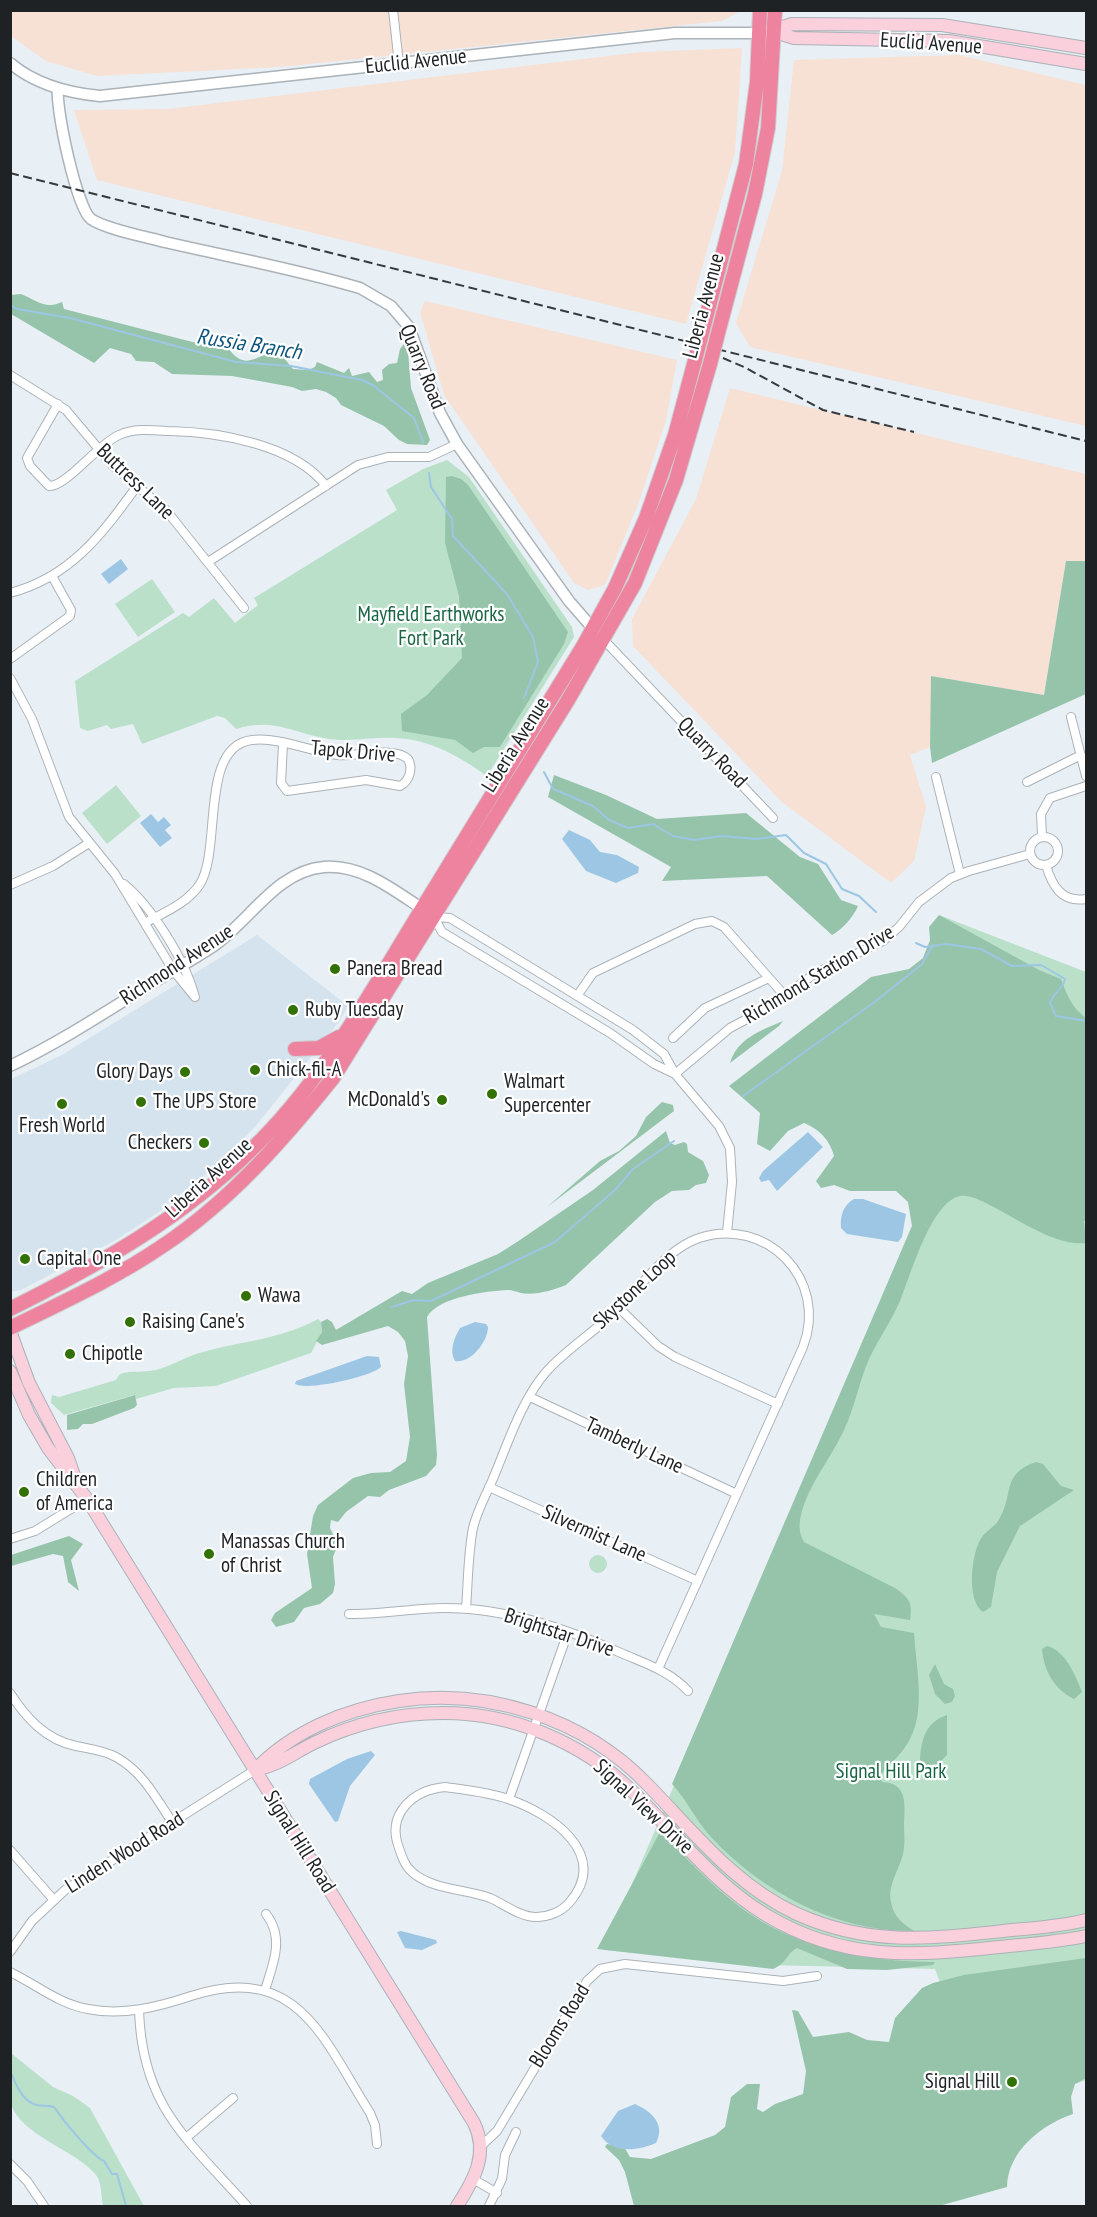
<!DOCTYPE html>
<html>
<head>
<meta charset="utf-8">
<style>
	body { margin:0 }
	#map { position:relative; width:1097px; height:2217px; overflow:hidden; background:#e8f0f6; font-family:"PT Sans Narrow",sans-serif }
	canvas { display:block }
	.frame { position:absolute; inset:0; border:12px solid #1f2224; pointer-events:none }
</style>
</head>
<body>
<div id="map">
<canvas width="1097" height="2217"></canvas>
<div class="frame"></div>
</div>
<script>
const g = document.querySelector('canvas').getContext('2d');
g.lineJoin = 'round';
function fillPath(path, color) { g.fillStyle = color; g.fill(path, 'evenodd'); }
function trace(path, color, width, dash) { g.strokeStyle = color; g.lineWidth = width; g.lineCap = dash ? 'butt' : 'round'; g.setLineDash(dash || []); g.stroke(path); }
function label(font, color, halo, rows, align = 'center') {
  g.font = font + ' "PT Sans Narrow",sans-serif'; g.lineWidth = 4.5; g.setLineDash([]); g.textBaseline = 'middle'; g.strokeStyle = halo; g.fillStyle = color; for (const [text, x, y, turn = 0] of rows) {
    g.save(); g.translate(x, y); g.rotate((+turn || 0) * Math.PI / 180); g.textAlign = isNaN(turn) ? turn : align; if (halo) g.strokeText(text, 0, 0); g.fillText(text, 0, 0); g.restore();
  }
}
fillPath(new Path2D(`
	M257,935L348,1006L339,1022L255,1127L218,1164L159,1212L116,1240L21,1290L11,1292V1079L60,1056Z`), '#d4e3ee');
fillPath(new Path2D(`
	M11,10L741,11L722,21L281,67L97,76L46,61L11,36Z
	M742,48L735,152L686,324L97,180L74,110L168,109L641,52Z
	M959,55L1086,85V426L750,347L736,323L782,171L794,60Z
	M425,301L677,360L666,420L639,502L605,585L588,590L574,583L444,395L420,312Z
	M730,388L1086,474V561H1066L1044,695L932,676L930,747L910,755L926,807L914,861L891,883L782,802L633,646L632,619L696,499Z`), '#f7e0d4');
fillPath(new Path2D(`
	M447,460L469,477L572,627L574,637L487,776C460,757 430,739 395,738C373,737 351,742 330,739C294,734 274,717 236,729L225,718L217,716L142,744L133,724L111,729L107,725L88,731L80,728L75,681L183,613L189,617L214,598L235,623L258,605L254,598L397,510L386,490L423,469Z
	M152,579L175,612L138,637L115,604Z
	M116,785L141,816L107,844L82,813Z
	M939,915L1086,972V2080L1045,2095L954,2018L935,1969L767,1965L604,1950L912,1226Z
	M318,1319L321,1322L322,1332L311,1353L216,1386L174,1388L136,1399L134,1395L64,1415L51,1403L52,1395L59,1397L116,1380L120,1374C132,1370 143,1373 156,1370C172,1366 186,1356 203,1352C242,1341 282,1339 318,1319Z
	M589 1564a9 9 0 1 1 18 0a9 9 0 1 1-18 0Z
	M11,2053L53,2087L73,2096L90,2108L144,2206H103C101,2197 102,2182 96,2175C76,2150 21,2136 11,2104C6,2090 10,2068 11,2053Z`), '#bae0ca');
fillPath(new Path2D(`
	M21,294C36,300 46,310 62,302L64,309L216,348L223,338C227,342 228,349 233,354C248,369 258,354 273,353L284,358L293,369L308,370L315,367L317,362L344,373L349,368L352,376L369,372L377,382L383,380L382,370L389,364L397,363L400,349L407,340L411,388L430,440L427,445L407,444L399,440L384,426L341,405L336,398L326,392L316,389L302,391L292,387L232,376L172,374L154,362L136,361L131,354L110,348L94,363L11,314V295Z
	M452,476L461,479L468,485L568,632L564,644L500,747H484L473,753L455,740L402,731L401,714L427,695L462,658L459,596L445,543L446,477Z
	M1066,561H1086V694L932,763L930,747L931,676L1044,695Z
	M554,775L606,795L657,819L746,813L800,857L818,864L841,900L858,906C854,916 842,930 832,935L767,876L662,881L671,867L548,797Z
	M939,915L1039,970L1061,979C1067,995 1072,1008 1086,1018V1221H1084L1086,1243C1044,1248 984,1191 960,1196C930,1203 911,1275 900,1301C892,1320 879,1338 870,1357C859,1381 855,1407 844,1430C831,1458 811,1481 802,1511C799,1522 798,1532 804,1542L895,1588C909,1598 913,1602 910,1620L874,1614L881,1627L914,1633C916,1666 926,1709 910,1739C903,1753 890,1764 880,1775L882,1782C908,1783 905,1805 904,1824C904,1832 905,1840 904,1848C902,1867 887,1883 891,1902C893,1916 903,1924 914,1931C835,1932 762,1892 710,1836C695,1819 687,1800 672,1784L912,1226L908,1202L896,1191H850L834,1185L821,1188L816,1181L834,1156C830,1140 819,1129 804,1123L788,1131L770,1151L757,1144L760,1113L729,1086L871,977L909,969L923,958L930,940L929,927Z
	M783,1021L779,1026L730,1063C737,1039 761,1030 783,1021Z
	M662,1102L673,1105L674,1111L547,1207L600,1161L619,1151L636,1136L646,1117Z
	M666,1131L670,1143L675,1145L684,1142L687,1144L688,1152L703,1161L709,1175L706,1183L696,1185L689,1190L672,1191L655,1202L566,1285C554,1290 534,1296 521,1293C516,1292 513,1290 508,1290C486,1291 438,1297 427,1317L437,1455L436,1465L426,1476L389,1490L380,1497L368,1496L346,1512L338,1522L331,1520L330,1528L338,1544L333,1557L335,1584L333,1593L320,1604L304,1608L294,1622L276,1627L271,1620L275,1613L312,1588L307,1554L313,1516L318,1505L353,1478L371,1473L390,1472L406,1461L410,1437L404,1384L408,1356L405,1341L398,1332L388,1326L322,1345L316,1341L322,1332L321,1322L327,1319L332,1322L336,1330L402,1291L412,1294L428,1283L498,1254L517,1242L593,1190Z
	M135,1395L137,1405L134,1408L92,1424H83L78,1429L67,1430V1415Z
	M1036,1462L1043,1464L1061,1486L1074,1490L1020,1526L997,1572L991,1607L983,1612C966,1601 971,1552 982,1537C986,1531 994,1527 998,1521C1015,1495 1000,1474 1036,1462Z
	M69,1536L83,1544L71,1560L79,1591L68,1582L63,1556L53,1554L11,1566V1555Z
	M1047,1646C1065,1650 1076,1676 1082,1692L1074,1699C1054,1689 1044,1671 1042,1649Z
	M935,1664L944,1684L953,1689L955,1696L952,1702L945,1704L935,1694L929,1675Z
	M947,1715V1755L938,1764L926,1765L920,1760C921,1739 926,1722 947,1715Z
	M660,1832C686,1858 711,1885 740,1907C796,1949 867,1962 935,1962L933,1965L887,1970L847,1969L797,1948C787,1953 786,1964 773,1969L597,1949Z
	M1086,1958V2078L1075,2084L1071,2097L1073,2114C1041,2125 1008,2151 1007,2187L939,2206H634L625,2172L619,2160L605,2147L607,2144L624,2147L630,2157L651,2159L715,2135L725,2127L731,2097L747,2084H760L757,2109L763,2112L775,2104L803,2094L806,2071L792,2010L798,2011L813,2037L849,2032L867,2040L889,2042L895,2018L922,1988L933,1983L964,1975Z`), '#96c4aa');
fillPath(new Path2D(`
	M121,559L128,569L109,584L101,574Z
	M151,814L158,822L164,817L171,825L165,830L172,838L160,847L140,823Z
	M569,830L590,840L600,852L617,855L639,867L638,873L616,883L586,871L562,839Z
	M808,1132L823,1147L777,1191L769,1180L761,1182L759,1178L763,1171Z
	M854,1199H863L906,1214L902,1237L898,1242L847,1234L841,1228C840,1216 843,1205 854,1199Z
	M475,1322L486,1324L488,1327C488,1341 471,1364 455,1361C449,1351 454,1338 460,1328Z
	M367,1356L379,1357L381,1367C370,1377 308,1391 295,1384L296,1381Z
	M371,1751L375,1755L350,1786L338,1821L335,1822L309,1784L310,1779L347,1759Z
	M401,1931L436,1940L437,1943L422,1950L405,1948L397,1932Z
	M635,2104C651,2111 666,2124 656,2143C638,2151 613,2154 601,2136L618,2111Z`), '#9cc6e4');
trace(new Path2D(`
	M10,305L17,309L70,318L236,362L291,366L362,380L374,386L414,418L423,442
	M429,473L431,487L452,519L453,536L507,594L533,637L538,662L524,698
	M544,772L553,789L593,806L609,820L628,828L653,824L673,836L694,840L721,836L757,839L786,835L804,853L826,864L842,889L859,896L876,912
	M916,943L925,947L946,944L981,949L1012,966L1041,965L1065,979C1064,988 1052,994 1050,1003L1056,1016L1086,1021
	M743,1096L876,1001L922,964L933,945
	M392,1307L414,1300L431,1301L555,1242L615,1190L633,1169L674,1141
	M10,2070C15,2083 22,2101 36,2105C43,2107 49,2104 55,2108C61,2118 94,2158 104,2161L112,2174H117L126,2206`), '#9cc6e4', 2);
const minor = new Path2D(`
	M393,10L399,64
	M10,375L66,410L113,466L166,510L244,608
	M58,404L27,458L30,466L49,486C66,487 98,444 119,435C135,428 152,430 169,431C218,432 294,444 326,486
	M208,562L358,465L388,457H429L457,444
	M10,593C71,577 102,534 137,486
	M604,640L773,818
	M10,659L70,616L71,610L52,576
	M10,678L32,719L69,817L115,874L173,970L195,997
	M1071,717L1086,776
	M936,777L960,874
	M1027,782L1081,755
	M1042,836L1041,814L1050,798L1086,786
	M1030 851a14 14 0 1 1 28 0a14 14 0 1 1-28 0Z
	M1046,865C1052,886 1062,903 1086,899
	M124,884C152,907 184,959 194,994
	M10,885L53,866L89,843
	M434,917L450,918L633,1030L664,1054L675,1074L719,1126L730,1148L732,1182L727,1233
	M434,917L442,932L610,1033L654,1064L675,1074
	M145,923C163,913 188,903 200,884C222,849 199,746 252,740C279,737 310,751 337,755C356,757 395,746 408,759C413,768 410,781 400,786L366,780L287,791L281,783L283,744
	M577,996L593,973L695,924L712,921L724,927L785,996
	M673,1038L705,1008L769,978
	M675,1074L730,1028L773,1005L814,974L883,941L899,927L919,902L951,878L969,871L1030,854
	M619,1308L658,1346L675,1357L778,1404
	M530,1397L737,1494
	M489,1487L698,1581
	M10,1539L35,1531L87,1499
	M466,1609C468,1582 468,1554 473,1528C477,1511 485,1497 492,1481C507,1446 521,1401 546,1372C568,1347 598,1330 621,1306C644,1283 667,1249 699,1238C766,1216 829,1279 803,1347L658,1669
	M349,1614C381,1615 412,1608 445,1608C506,1608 565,1628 621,1653C644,1663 670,1671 688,1691
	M10,1693C26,1718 46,1740 76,1746C90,1749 103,1750 116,1757C143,1772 156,1798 172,1822
	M445,1787C466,1790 488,1792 508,1799C550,1813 612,1854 569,1903C561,1912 548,1917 536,1917C520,1917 504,1904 490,1898C466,1889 432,1890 412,1872C405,1866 402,1857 399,1848C386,1814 413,1790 445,1787Z
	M509,1799L568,1632
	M10,1850L53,1899
	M10,1952L32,1921L65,1890L255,1770
	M10,1972C37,1985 59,2004 88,2009C123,2016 158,2007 191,1996C298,1962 322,2037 370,2113L375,2125L377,2144
	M265,1990C273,1964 285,1938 266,1914
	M139,2010C142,2106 187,2139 247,2206
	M186,2138L233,2098
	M481,2146L497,2131L587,1981L600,1969L625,1964L783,1981L817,1976
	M10,2164L27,2181L44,2206
	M473,2179L497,2193
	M489,2206L502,2179L505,2155L516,2132`);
const tertiary = new Path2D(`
	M10,63C36,85 68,93 100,96L675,33H759
	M58,88C55,107 77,209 91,219C105,229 147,237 165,242C230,257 296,269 360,288L391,306L409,327L440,413L457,444L569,601L596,632
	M10,1066C56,1044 98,1017 141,990C165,975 191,961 215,945C251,919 277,871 324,867C363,864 396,892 427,912`);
const secondary = new Path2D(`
	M767,32L792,24L942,25L1086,48
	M775,32L794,38L949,41L1086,64
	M10,1331L29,1383L68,1458L76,1481
	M10,1371L29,1415L48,1448L87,1499L474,2123C489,2154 474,2180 457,2206
	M255,1770C292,1731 346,1709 399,1701C488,1687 584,1719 647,1784C693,1831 735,1886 797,1914C868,1946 928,1939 1003,1931C1031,1928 1059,1927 1086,1920
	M256,1770C281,1764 292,1754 314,1743C355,1723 398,1713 443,1713C513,1713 581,1742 631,1790C676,1833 713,1883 766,1915C844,1962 914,1956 999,1947C1028,1944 1058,1942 1086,1936`);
const trunk = new Path2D(`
	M702,333L746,164L757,82L760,10
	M717,337L755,194L768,128L775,10
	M295,1049L319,1048L339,1037
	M10,1309C98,1265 181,1219 251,1150C319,1085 365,1002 414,922C470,831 526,739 582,648L615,588L646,518L675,435L695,360
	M10,1328C63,1302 116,1278 164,1245C230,1201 284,1139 333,1078L568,700L635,583L676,480L710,364`);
trace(minor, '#abb2b8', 10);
trace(tertiary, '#abb2b8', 13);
trace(secondary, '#abb2b8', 14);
trace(trunk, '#cececf', 16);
trace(minor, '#fff', 8);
trace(tertiary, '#fff', 10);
trace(secondary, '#f9d0db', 12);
trace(trunk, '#ee83a0', 14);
trace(new Path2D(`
	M10,173L1086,441
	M723,358L744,367L823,410L914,432`), '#373a3d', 2, [9, 4.5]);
const trunkBridge = new Path2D(`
	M695,360L702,333
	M710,364L717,337`);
trace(trunkBridge, '#cececf', 16, []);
trace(trunkBridge, '#ee83a0', 14);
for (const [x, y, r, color] of [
	[335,969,6,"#327106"],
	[293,1010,6,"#327106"],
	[255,1070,6,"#327106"],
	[185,1072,6,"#327106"],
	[492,1094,6,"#327106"],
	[442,1100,6,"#327106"],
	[141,1102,6,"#327106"],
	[62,1104,6,"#327106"],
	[204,1143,6,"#327106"],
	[25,1259,6,"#327106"],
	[246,1296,6,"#327106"],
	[130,1322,6,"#327106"],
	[70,1354,6,"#327106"],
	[24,1492,6,"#327106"],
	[209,1554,6,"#327106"],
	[1012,2082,6,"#327106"]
]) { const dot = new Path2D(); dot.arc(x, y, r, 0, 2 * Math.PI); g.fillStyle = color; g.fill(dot); trace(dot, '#fff', 2); }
label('21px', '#1f2224', '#fff', [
	["Euclid Avenue",931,44,4],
	["Euclid Avenue",416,62,-6],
	["Liberia Avenue",704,306,-75],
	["Quarry Road",422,367,68],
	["Buttress Lane",135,482,44],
	["Liberia Avenue",516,745,-58],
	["Tapok Drive",353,752,5],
	["Quarry Road",712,753,46],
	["Richmond Avenue",177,965,-33],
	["Richmond Station Drive",819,975,-31],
	["Liberia Avenue",209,1178,-42],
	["Skystone Loop",635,1290,-43],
	["Tamberly Lane",634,1446,25],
	["Silvermist Lane",594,1534,24],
	["Brightstar Drive",559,1633,18],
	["Signal View Drive",643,1807,43],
	["Signal Hill Road",299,1842,58],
	["Linden Wood Road",125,1853,-32],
	["Blooms Road",560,2026,-58]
]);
label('21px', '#1a6644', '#fff', [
	["Mayfield Earthworks",431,615],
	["Fort Park",431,639],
	["Signal Hill Park",891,1772]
]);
label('21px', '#1f2224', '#fff', [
	["Panera Bread",347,969],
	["Ruby Tuesday",305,1010],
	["Chick-fil-A",267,1070],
	["Glory Days",173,1072,"right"],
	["Walmart",504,1082],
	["Supercenter",504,1106],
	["McDonald's",430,1100,"right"],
	["The UPS Store",153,1102],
	["Fresh World",62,1126,"center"],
	["Checkers",192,1143,"right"],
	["Capital One",37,1259],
	["Wawa",258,1296],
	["Raising Cane's",142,1322],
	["Chipotle",82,1354],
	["Children",36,1480],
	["of America",36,1504],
	["Manassas Church",221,1542],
	["of Christ",221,1566],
	["Signal Hill",1000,2082,"right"]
], 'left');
label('italic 22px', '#0e557c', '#fff', [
	["Russia Branch",249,345,9]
]);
</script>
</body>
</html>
